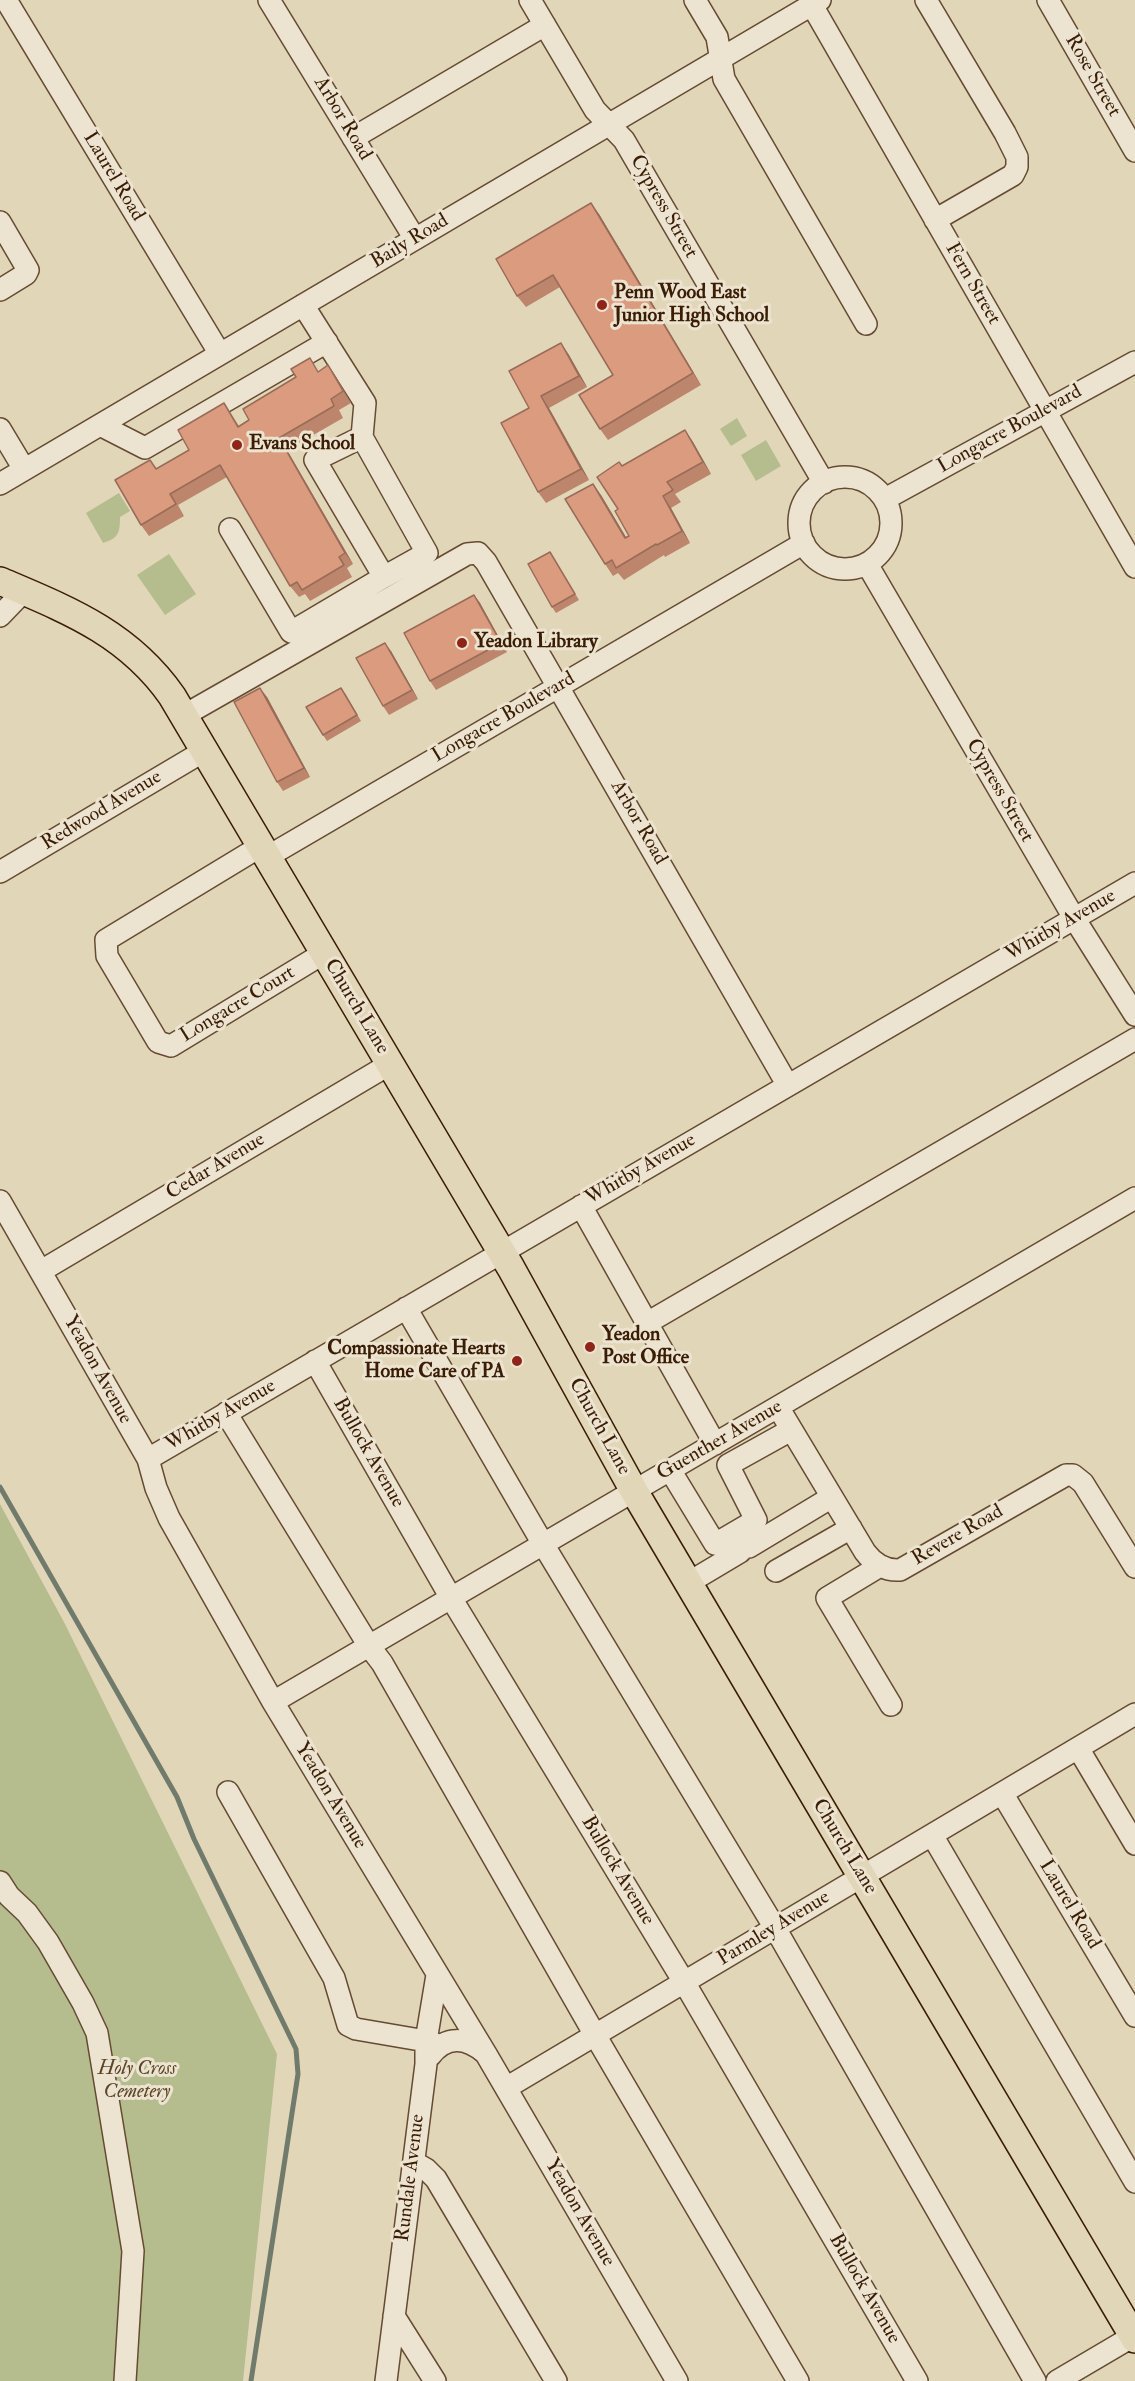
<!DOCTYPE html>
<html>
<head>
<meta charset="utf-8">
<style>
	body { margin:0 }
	canvas { display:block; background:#e2d6b8 }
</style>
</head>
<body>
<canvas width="1135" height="2381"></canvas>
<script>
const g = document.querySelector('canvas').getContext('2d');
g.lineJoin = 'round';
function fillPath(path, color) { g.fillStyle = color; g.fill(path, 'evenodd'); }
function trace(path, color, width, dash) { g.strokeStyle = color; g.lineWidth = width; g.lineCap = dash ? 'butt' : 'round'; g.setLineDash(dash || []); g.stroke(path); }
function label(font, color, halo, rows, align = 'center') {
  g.font = font + ' "IM FELL Double Pica",serif'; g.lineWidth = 6; g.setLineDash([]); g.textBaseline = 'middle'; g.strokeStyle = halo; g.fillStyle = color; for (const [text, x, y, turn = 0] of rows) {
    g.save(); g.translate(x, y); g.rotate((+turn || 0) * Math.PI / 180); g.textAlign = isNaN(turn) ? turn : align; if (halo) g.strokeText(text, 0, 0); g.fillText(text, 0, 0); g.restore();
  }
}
fillPath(new Path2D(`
	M737,418L747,436L731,446L720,429Z
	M766,440L781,466L756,481L741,455Z
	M119,493L130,511L120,517C120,534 118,538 103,543L86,513Z
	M169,554L196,594L165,615L137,575Z
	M0,1504L65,1624L277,2054L243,2381H0Z`), '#b5bd8e');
trace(new Path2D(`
	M0,1487L177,1797L194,1839L296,2049L298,2074L251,2381`), '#717b6c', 5);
const minor = new Path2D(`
	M6,0L220,354
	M269,0L415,239
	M530,0L595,110L624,140L824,483
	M695,0L717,37L724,79L866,324
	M809,0L1135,567
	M926,0L1005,133L1017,157V167L1013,175L935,220
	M1048,0L1135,151
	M353,138L545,25
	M0,222L28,270L26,274L0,290
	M303,305L365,403L362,437L315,460L384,577L427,553L362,437
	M100,425L145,448L327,342
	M0,429L24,469
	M799 523a46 46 0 1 1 92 0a46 46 0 1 1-92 0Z
	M0,484L820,0
	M885,499L1135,362
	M230,529L291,632L384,577
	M867,564L1074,918L1135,1015
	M0,616L24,591
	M183,716L467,554L478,553L486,562L787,1084
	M261,846L106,940L107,956L158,1042L171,1046L324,953
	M267,857L804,543
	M0,872L204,751
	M0,1201L148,1459L156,1488L169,1518L273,1702L486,2054L677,2381
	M581,1206L715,1444
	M41,1271L390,1064
	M406,1308L543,1544L775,1928L1035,2381
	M647,1323L1135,1039
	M315,1361L451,1598L684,1982L917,2381
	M778,1407L865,1552C874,1564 885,1571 900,1570L1066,1475H1073L1083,1483L1135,1567
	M226,1413L369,1646L382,1663L595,2035L798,2381
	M148,1459L1135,883
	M670,1470L715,1544L756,1520L728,1465L791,1430
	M749,1547L832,1497
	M880,1566L827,1598L891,1705
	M776,1571L851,1528
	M688,1583L740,1552
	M273,1702L1135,1198
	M1078,1748L1135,1844
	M228,1792L334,1978L348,2025L356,2029L426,2041L439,2045
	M1002,1793L1135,2016
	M932,1835L1135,2182
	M0,1882L9,1896L27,1913L48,1942L83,2003L97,2033L133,2251L125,2381
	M430,2056C446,2035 466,2037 485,2053
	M506,2088L1135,1714
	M414,2162L426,2169L436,2179L556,2381
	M394,2316L435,2381
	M386,2381L426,2064V2041L437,1975
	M1057,2381L1135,2335`);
const major = new Path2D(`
	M0,581C68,610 128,633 172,696L511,1268L634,1491L1135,2339`);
trace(minor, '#654b32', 24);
trace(major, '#3b1d05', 30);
trace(minor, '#ece4d1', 21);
trace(major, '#e2d6b8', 27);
fillPath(new Path2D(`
	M599,214L701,385L608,440L600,429L613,375L560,287L526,307L517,296Z
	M561,343L569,355L587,387L549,408L589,480L546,503L538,492L529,408Z
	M328,365L336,377L351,403L339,410L343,418L287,450L353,564L347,568L352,577L310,601L305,594L299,597L290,586L227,477L178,505L184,516L149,536L141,525L150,460L157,469L189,450L224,403L239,426Z
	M685,430L693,442L711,474L675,494L681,502L671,508L690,543L665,557L664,555L624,580L618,573L613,576L605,564L601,495L626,537L629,536L618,509L622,466Z
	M550,552L579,600L556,613L552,607Z
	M474,595L480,603L507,652L436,690L430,681Z
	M391,651L418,699L389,715L383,706Z
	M345,693L361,721L327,741L323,735Z
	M267,697L310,777L283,791L277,782Z`), '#bc856c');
fillPath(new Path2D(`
	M591,203L599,214L701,385L693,373Z
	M561,343L569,355L587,387L579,376Z
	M328,365L336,377L351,403L343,391Z
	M541,396L549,408L589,480L581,469Z
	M685,430L693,442L711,474L703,462Z
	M279,438L287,450L353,564L345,553Z
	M593,484L601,495L633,549L625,538Z
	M663,496L671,508L690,543L682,531Z
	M474,595L480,603L507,652L501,643Z
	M385,643L391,651L418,699L412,690Z
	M260,688L267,697L310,777L304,768Z`), '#996c58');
const building = new Path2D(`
	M591,203L693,373L600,429L579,395L613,375L553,275L517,296L496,259Z
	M561,343L579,376L541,396L581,469L538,492L501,423L529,408L509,371Z
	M310,358L318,372L328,365L343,391L331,399L334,406L279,438L345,553L339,557L344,565L302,590L297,582L290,586L220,465L170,494L176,504L141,525L115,480L150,460L156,469L189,450L178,430L224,403L238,427L249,420L243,409L296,377L291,369Z
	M685,430L703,462L667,482L673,490L663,496L682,531L657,545L656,544L616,568L612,560L605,564L565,499L593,484L625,538L629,536L615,511L618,509L597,477L619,462L622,466Z
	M550,552L575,594L552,607L528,564Z
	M474,595L501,643L430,681L404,633Z
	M385,643L412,690L383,706L356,658Z
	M260,688L304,768L277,782L234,702Z
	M341,688L357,715L323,735L306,707Z`);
fillPath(building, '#db9b7e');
trace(building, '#996c58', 1.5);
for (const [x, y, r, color] of [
	[602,305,6,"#8f2418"],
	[237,445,6,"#8f2418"],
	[462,643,6,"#8f2418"],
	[590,1347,6,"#8f2418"],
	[517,1361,6,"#8f2418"]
]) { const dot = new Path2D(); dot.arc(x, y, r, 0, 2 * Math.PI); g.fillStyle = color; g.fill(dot); trace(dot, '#ece4d1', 2); }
label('20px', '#3b1d05', '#ece4d1', [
	["Rose Street",1092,76,60],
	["Arbor Road",342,119,59],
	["Laurel Road",113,177,59],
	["Cypress Street",663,207,60],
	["Baily Road",410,242,-31],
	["Fern Street",972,284,60],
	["Longacre Boulevard",1010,430,-29],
	["Longacre Boulevard",504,718,-30],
	["Cypress Street",999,791,60],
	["Redwood Avenue",102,811,-31],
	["Arbor Road",638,823,60],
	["Whitby Avenue",1061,926,-30],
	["Longacre Court",238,1005,-31],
	["Church Lane",356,1007,59],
	["Cedar Avenue",216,1167,-31],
	["Whitby Avenue",641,1170,-30],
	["Yeadon Avenue",97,1370,61],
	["Whitby Avenue",221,1416,-30],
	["Church Lane",599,1427,61],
	["Guenther Avenue",720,1441,-30],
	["Bullock Avenue",368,1453,60],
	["Revere Road",958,1536,-30],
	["Yeadon Avenue",330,1796,59],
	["Church Lane",844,1847,59],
	["Bullock Avenue",617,1871,59],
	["Laurel Road",1069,1905,59],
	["Parmley Avenue",774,1929,-31],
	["Rundale Avenue",411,2178,-83],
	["Yeadon Avenue",579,2213,60],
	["Bullock Avenue",864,2289,60]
]);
label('bold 20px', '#3b1d05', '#ece4d1', [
	["Penn Wood East",614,294],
	["Junior High School",614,317],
	["Evans School",249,445],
	["Yeadon Library",474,643],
	["Yeadon",602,1336],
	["Post Office",602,1359],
	["Compassionate Hearts",505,1350,"right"],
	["Home Care of PA",505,1373,"right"]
], 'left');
label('italic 20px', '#5a4527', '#ece4d1', [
	["Holy Cross",137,2070],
	["Cemetery",137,2093]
]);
</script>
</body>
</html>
